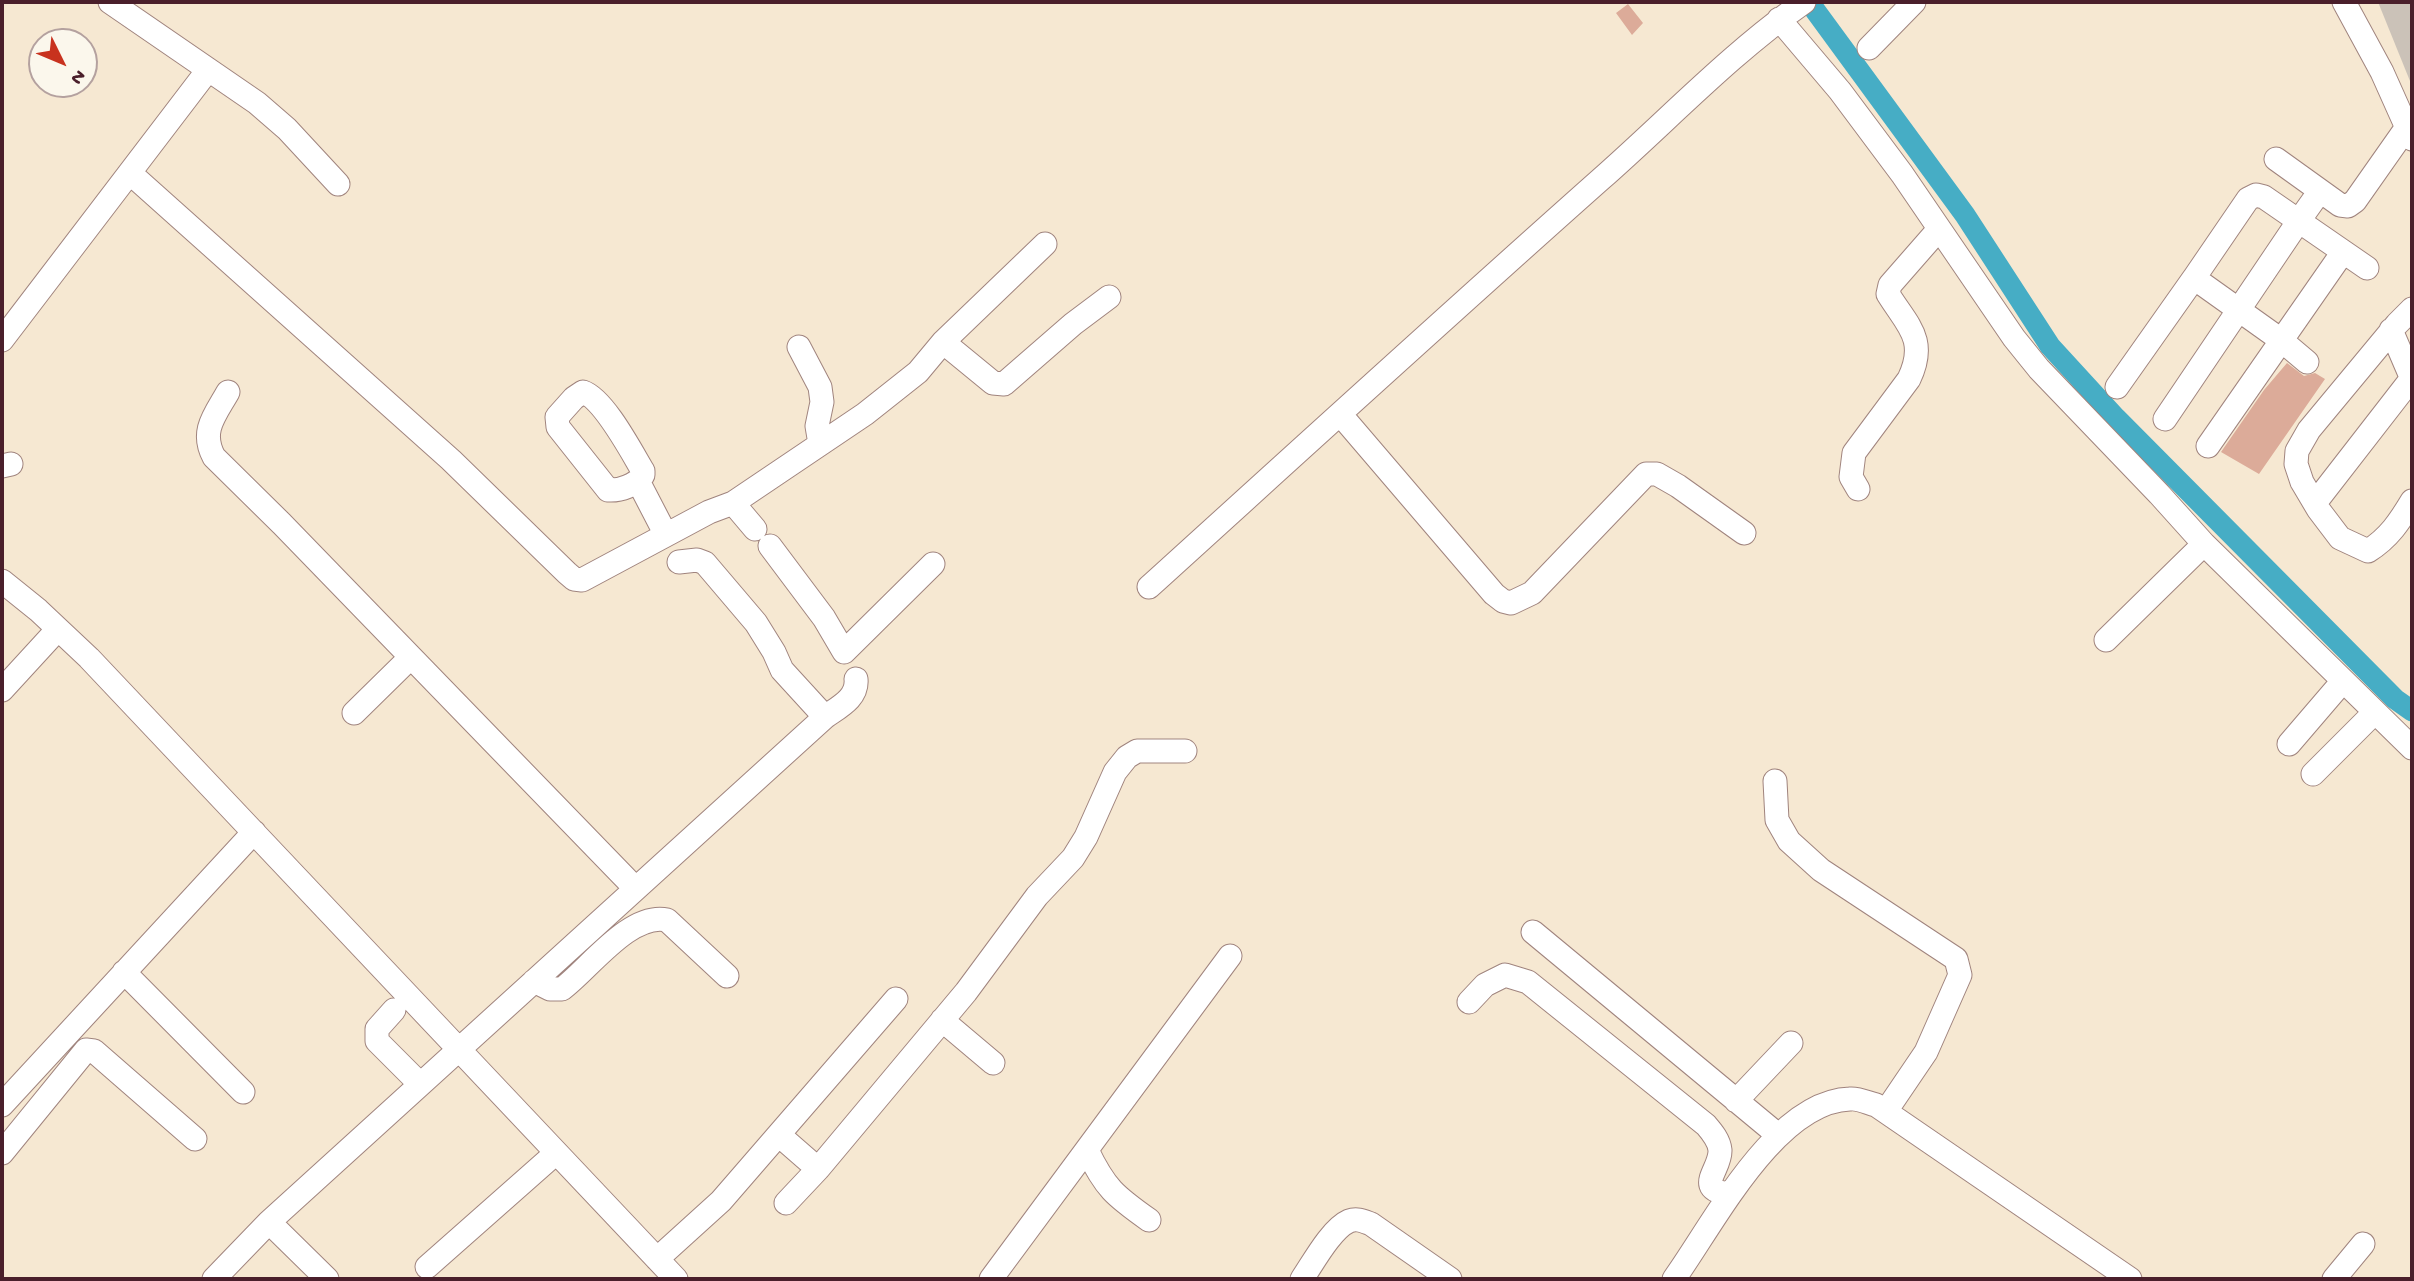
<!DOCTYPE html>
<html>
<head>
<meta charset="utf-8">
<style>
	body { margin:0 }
	#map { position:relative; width:2414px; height:1281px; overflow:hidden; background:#f6e8d2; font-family:"Gochi Hand",sans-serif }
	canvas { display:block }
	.frame { position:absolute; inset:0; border:4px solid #4a1f2b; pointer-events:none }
	.north { position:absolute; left:28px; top:28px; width:70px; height:70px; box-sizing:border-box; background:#fbf7ec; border:2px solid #b4a19f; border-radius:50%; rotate:133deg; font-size:19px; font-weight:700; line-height:28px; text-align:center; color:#4a1f2b }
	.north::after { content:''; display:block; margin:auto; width:24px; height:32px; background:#c8321e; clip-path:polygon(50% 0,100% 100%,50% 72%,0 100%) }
</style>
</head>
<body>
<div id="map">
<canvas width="2414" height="1281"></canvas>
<div class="frame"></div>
<div class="north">N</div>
</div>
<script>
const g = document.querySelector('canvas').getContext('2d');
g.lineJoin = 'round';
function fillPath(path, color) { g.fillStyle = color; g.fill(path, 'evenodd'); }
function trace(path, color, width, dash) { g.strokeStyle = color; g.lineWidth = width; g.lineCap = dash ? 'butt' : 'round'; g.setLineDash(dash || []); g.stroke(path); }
fillPath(new Path2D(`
	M2378,2H2412V86Z`), '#cbc2b8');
trace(new Path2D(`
	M1809,2L1965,215L2050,346L2116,418L2395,699L2412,711`), '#46adc5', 21);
fillPath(new Path2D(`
	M1628,4L1643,23L1632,35L1616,13Z
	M2287,363L2304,376L2315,373L2325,379L2259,474L2221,452L2264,390Z`), '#dcab99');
const minor = new Path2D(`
	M110,2L257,103L287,129L338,184
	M2344,2L2382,72L2412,139
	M1779,19L1840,91L1902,174L2014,338L2039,369L2159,494L2204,544L2412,748
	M1869,48L1914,2
	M2276,159L2340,205L2348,206L2355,201L2407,127
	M130,173L451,460L567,573L574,579L582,580L709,512L733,503L865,414L918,372L943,342L1045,244
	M2412,309L2397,324L2309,430L2297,451L2296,464L2302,482L2318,509L2340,538L2368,551C2389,538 2400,521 2412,501
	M2391,330L2412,379
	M2,340L208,70
	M943,342L993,383L1004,384L1073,324L1109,297
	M799,347L820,387L822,402L817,426L820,444
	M2307,362L2281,340L2194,278L2248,199L2256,195L2264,197L2367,268
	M2117,387L2194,278
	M228,392C215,415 200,431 214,457L282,524L635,888
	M583,392C604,399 631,451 643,471V475C636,485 620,491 608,490L558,427L557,417L574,398Z
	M1340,414L1494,594L1503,601L1511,603L1532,593L1646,474H1657L1678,486L1744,533
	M2165,419L2298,222L2320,191
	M2208,446L2343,252
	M2,466L11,464
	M638,481L666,535
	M1858,489L1851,477L1854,453L1909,379C1928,339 1907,325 1888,294L1890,285L1939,229
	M733,503L755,529
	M2315,503L2412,378
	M770,546L824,618L844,652L933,564
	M679,562L697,560L705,563L756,623L774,652L782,670L825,717
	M2,581L38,610L89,658L676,1279
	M1149,587C1299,451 1449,314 1601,179C1668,120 1730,54 1804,2
	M2106,640L2204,544
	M2,690L58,629
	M354,713L411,657
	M2289,744L2343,681
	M2313,774L2375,712
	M1775,781L1777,820L1789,841L1821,870L1956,959L1960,975L1926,1052L1886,1111
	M1533,932L1778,1135
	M124,972L243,1092
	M534,981L550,989H562C589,969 630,912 667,920L727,976
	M1469,1002L1485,985L1505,975L1528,982L1706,1125C1712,1132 1719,1140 1720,1150C1721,1170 1693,1189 1729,1194
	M394,1010L377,1029V1041L420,1084
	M942,1020L993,1063
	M1736,1101L1791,1043
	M2,1105L254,832
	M779,1135L818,1169L966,992L1037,896L1073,858L1086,837L1115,772L1127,757L1137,751H1185
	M1087,1150C1105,1188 1115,1196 1149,1220
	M2,1153L86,1050L94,1051L195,1139
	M786,1203L818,1169
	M269,1222L327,1279
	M657,1259L721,1201L896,999
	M427,1267L556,1153
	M214,1279L269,1222L825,717C839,707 858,698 856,679
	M991,1279L1230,956
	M1302,1279C1313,1263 1331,1229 1349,1221C1357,1218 1363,1221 1371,1224L1450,1279
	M1674,1279C1713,1225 1775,1101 1850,1099C1858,1098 1868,1103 1876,1105L2130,1279
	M2334,1279L2363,1244`);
trace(minor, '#a0847e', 25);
trace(minor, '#fff', 23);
</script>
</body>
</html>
